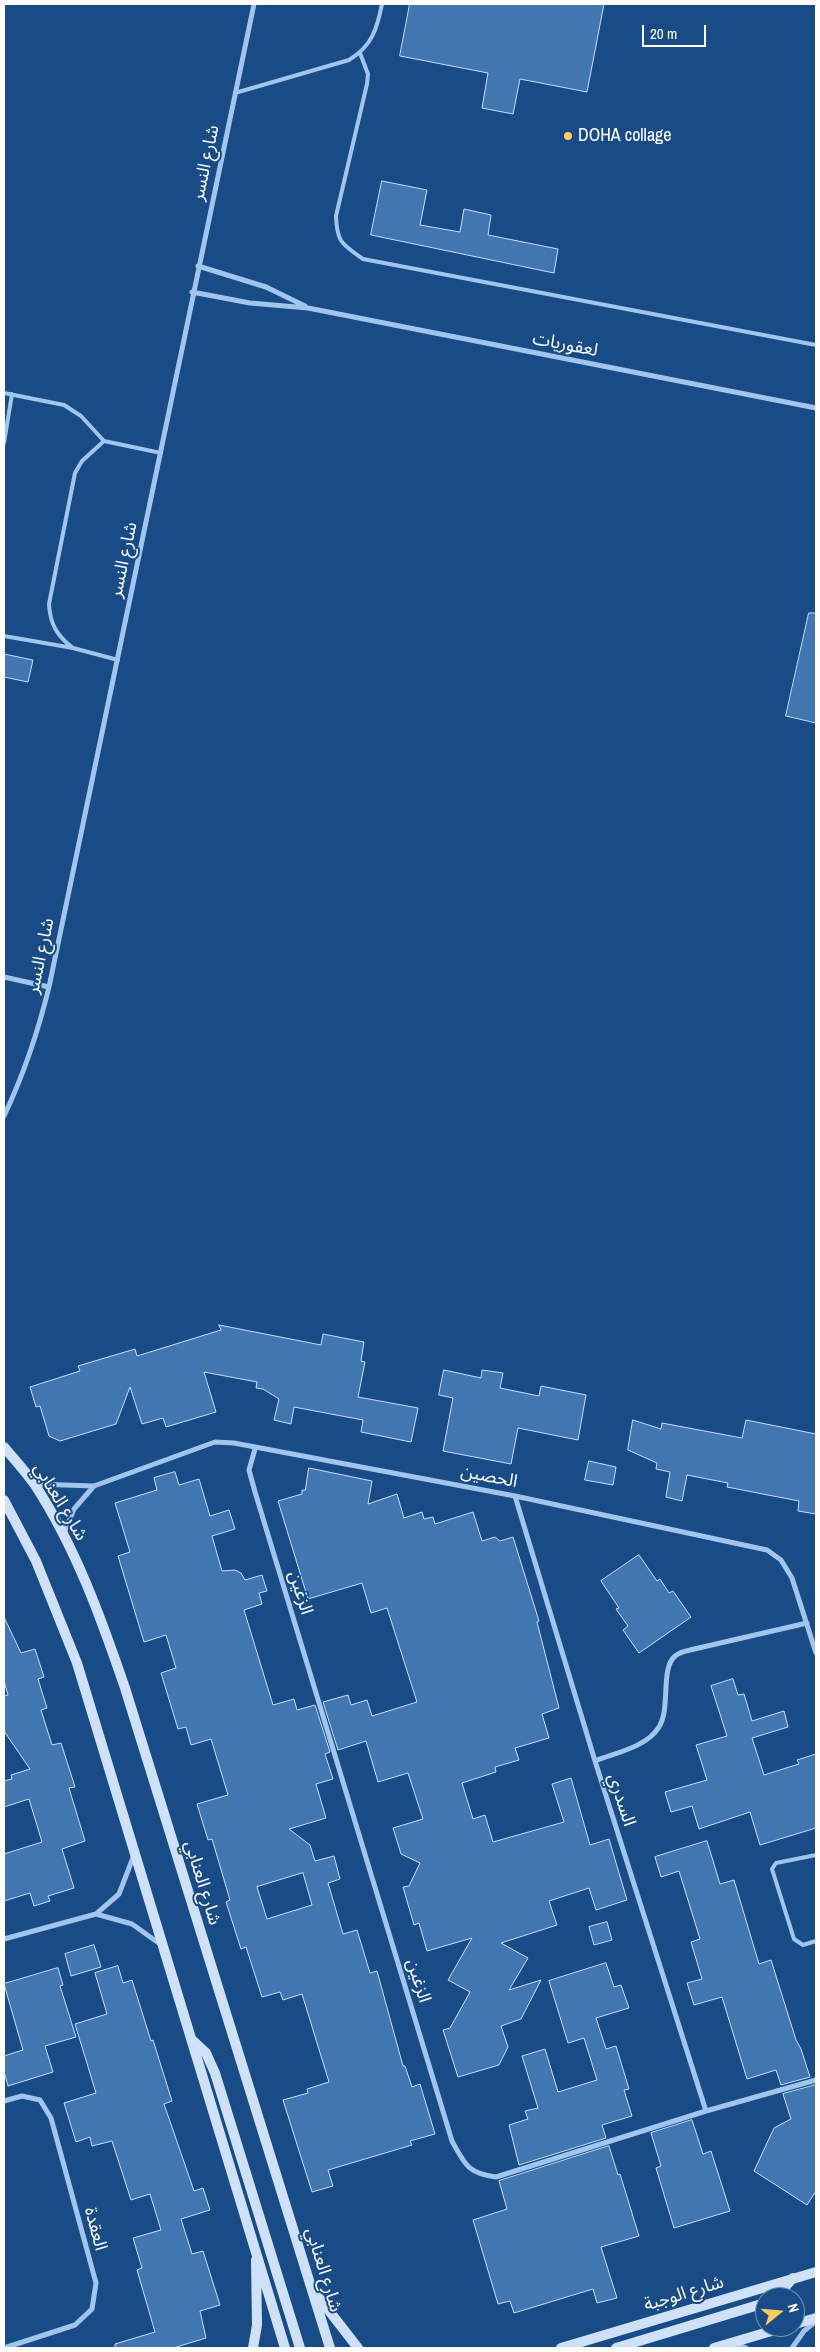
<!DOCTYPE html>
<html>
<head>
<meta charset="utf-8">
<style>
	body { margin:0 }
	#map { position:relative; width:820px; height:2352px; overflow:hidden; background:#194c87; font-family:"Archivo Narrow",sans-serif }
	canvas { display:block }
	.frame { position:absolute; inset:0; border:5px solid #fff; pointer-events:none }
	.north { position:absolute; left:755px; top:2287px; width:50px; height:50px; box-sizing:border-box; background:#194c87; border:1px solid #7594b7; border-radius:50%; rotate:73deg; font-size:14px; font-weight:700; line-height:20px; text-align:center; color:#fff }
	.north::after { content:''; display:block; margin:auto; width:18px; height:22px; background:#ffcd5d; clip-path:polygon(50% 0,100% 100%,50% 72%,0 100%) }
	.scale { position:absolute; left:642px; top:25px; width:64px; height:22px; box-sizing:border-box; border:2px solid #fff; border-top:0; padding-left:6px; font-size:15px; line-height:18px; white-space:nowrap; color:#fff; -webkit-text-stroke:4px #194c87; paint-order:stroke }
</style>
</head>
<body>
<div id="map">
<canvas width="820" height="2352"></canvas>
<div class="frame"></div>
<div class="north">N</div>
<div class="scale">20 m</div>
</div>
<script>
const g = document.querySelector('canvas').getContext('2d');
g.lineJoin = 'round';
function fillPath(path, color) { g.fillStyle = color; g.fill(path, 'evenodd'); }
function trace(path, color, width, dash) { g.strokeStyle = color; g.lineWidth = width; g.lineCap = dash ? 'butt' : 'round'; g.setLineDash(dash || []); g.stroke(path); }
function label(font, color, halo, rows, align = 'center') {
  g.font = font + ' "Archivo Narrow","Noto Sans Arabic",sans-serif'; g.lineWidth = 4; g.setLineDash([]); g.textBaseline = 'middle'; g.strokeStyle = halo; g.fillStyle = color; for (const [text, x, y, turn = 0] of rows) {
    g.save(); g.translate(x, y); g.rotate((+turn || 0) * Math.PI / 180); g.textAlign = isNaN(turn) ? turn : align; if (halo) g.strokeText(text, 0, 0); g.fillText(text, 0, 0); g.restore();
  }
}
const building = new Path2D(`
	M410,4H604L587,92L520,79L513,114L482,108L488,73L400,56Z
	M382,181L427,190L420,225L460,232L464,209L491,215L488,235L558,249L554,273L371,235Z
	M809,613H816V723L786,716Z
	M4,654L33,660L28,682L4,677Z
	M219,1325L321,1345L323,1334L364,1342L361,1361L365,1362L358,1397L418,1408L411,1442L361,1432L363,1420L294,1407L291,1424L274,1420L279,1399L263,1389L256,1388L257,1382L204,1372L216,1412L166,1427L163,1418L142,1424L130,1387L116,1424L60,1441L49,1436L40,1406L36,1407L30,1387L80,1371L78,1366L135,1349L137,1356L221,1330Z
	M444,1370L481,1378L482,1370L503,1373L500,1388L539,1396L541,1386L586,1395L578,1440L518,1428L511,1464L443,1451L453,1398L439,1395Z
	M633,1420L661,1429L662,1423L742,1438L746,1420L816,1434V1514L798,1511L799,1501L727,1487L728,1483L687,1475L682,1501L666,1497L670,1472L656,1469L657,1463L628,1450Z
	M589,1461L616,1467L613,1485L585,1480Z
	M309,1468L372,1481L368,1504L397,1494L404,1518L422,1512L424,1519L433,1517L435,1524L473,1512L482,1541L495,1537L500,1541L513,1537L539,1621L537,1622L559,1708L542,1714L549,1738L515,1748L519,1760L495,1767L496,1772L462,1783L473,1819L485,1815L493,1842L564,1822L552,1784L571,1778L590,1845L609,1839L627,1900L596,1910L589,1888L549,1901L557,1925L501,1943L528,1958L509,1990L541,1980L521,2019L501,2026L508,2047L499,2065L458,2077L443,2030L450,2028L470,1992L448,1980L472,1938L427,1951L419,1923L414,1925L403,1887L409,1886L420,1863L401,1854L393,1828L423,1819L408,1773L378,1782L366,1741L338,1750L323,1702L348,1695L351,1705L367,1700L372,1716L417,1702L387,1608L371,1613L362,1583L308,1599L278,1501L302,1494V1490H305Z
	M175,1472L179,1485L199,1479L210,1516L229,1510L235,1529L212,1536L222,1571L235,1570L241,1573L245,1580L262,1575L267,1591L259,1593L262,1604L244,1610L273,1705L294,1699L297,1710L315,1705L330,1752L325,1754L333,1779L316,1784L326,1818L289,1829L310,1845L315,1861L334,1856L340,1879L328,1883L343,1934L357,1930L370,1973L377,1971L403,2066H405L412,2087L420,2084L435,2134L410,2141L412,2145L328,2170L333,2186L312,2192L283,2100L308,2093L307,2089L329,2082L302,1994L283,2000L280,1992L262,1997L246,1947L241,1949L226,1902L230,1900L212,1839L208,1840L197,1804L228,1795L211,1739L191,1745L186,1727L178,1729L161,1673L176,1668L166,1635L144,1642L118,1556L130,1552L115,1503L157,1490L154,1478ZM303,1873L312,1905L267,1919L257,1887Z
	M639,1555L657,1581L660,1579L669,1593L673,1591L691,1617L639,1653L623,1630L628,1626L616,1609L619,1608L601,1581Z
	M4,1617L21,1653L35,1649L44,1677L38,1679L47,1708L41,1710L52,1745L61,1743L75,1787L69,1788L85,1841L62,1849L74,1888L48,1896L50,1901L34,1906L30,1893L4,1901V1854L42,1842L29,1799L4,1807V1781L12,1779L11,1775L30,1769L4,1731V1696L8,1695L4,1681Z
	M733,1679L738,1695L744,1694L752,1721L784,1711L788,1727L752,1738L764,1775L799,1764L797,1760L816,1754V1828L760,1845L750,1812L699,1829L692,1806L671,1812L665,1792L707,1780L696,1745L727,1736L711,1686Z
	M707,1841L720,1884L734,1880L759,1964L771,1960L796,2040L801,2049L810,2077L781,2085L776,2070L747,2079L722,1997L694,2005L687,1983L702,1979L691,1942L700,1939L679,1871L661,1877L655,1857Z
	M607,1922L612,1940L594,1945L589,1927Z
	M94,1945L101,1967L71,1976L65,1954Z
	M606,1963L614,1987L621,1985L629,2008L596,2018L606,2049L616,2046L629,2089L624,2090L632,2116L602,2125L606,2138L519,2165L509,2125L528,2119L525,2111L538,2108L522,2056L545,2049L558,2092L597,2080L584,2038L568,2043L549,1981Z
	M118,1966L123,1983L132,1980L151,2041L153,2040L172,2101L164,2104L194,2191L203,2188L210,2210L181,2219L192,2254L203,2251L220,2305L200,2311L206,2338L173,2348H115V2344L155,2332L137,2270L142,2268L133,2238L161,2230L150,2194L131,2200L112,2141L92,2146L90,2137L76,2142L64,2103L96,2093L75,2024L107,2014L95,1973Z
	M58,1968L63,1985L60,1986L76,2037L45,2046L53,2072L8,2086L4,2071V2056L23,2050L4,1984Z
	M816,2085V2191L807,2205L754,2171L774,2128L791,2119L783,2094Z
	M692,2120L703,2154L711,2151L730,2211L674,2228L656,2168L661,2166L651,2133Z
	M609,2146L618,2175L620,2174L639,2236L601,2247L617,2298L597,2303L593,2289L514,2313L510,2301L498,2304L473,2220L507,2209L499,2181Z`);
fillPath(building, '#4276b1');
trace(building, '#c6def9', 1);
trace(new Path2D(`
	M360,53L368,74L367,84L336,216C337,243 342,244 363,259L816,345
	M235,93L349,60C372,46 377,29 382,4
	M4,393L64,405L81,416L104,441L161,453
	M4,443L12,394
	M4,636L73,648L118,660
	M73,648C57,636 50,624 49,604L75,473L82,461L104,441
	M816,1855L776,1863L772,1869L794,1939L803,1945L816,1941`), '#a1c5ed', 4);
trace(new Path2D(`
	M198,266L266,287L305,306
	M192,292L250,303L308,308L816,408
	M4,977L49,987
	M4,1116C24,1074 38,1032 49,987C118,659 184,331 254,4
	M255,1449L249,1470L255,1492L452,2141C465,2165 468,2173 496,2177L706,2111L816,2080
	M35,1484L94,1486L215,1442L234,1443L515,1496L767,1550L781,1560L792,1578L816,1653
	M515,1496L595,1761L706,2111
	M64,1533L74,1509L94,1486
	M595,1761C615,1753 647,1747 659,1727C671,1708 660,1669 675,1656C679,1653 685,1651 690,1650L807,1623
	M96,1914L132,1924L160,1944
	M4,1939L96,1914L119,1894L134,1855
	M4,2101L22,2096L40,2100L51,2118L96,2283L92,2309L75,2325L4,2348
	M734,2343L746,2348
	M792,2348L804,2331L816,2321`), '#a1c5ed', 5);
trace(new Path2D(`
	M4,1447C14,1459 26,1472 35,1485C76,1548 101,1618 125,1688L330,2348
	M4,1500L36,1561L77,1663L285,2348
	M191,2039L206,2053L215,2073L300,2348
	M316,2294L358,2348
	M776,2297L793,2278
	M795,2324L816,2318
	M253,2348L257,2325L256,2260
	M561,2348L816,2272
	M616,2348L765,2303
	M714,2348L785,2327`), '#cee1f9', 10);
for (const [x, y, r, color] of [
	[568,136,5,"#ffcd5d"]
]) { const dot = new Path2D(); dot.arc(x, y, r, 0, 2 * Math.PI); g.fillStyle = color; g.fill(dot); trace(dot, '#194c87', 2); }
label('18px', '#fff', '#194c87', [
	["DOHA collage",578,136]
], 'left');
label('18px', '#fff', '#194c87', [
	["شارع النسر",206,163,-78],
	["لعقوريات",565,345,11],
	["شارع النسر",124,560,-78],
	["شارع النسر",41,956,-78],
	["الحصين",489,1477,11],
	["شارع العنابي",60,1502,59],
	["الزغين",300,1593,73],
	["السدري",621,1800,72],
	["شارع العنابي",202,1883,73],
	["الزغين",418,1981,73],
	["العقدة",95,2229,75],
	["شارع العنابي",323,2270,73],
	["شارع الوجبة",684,2294,-17]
]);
</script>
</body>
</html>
